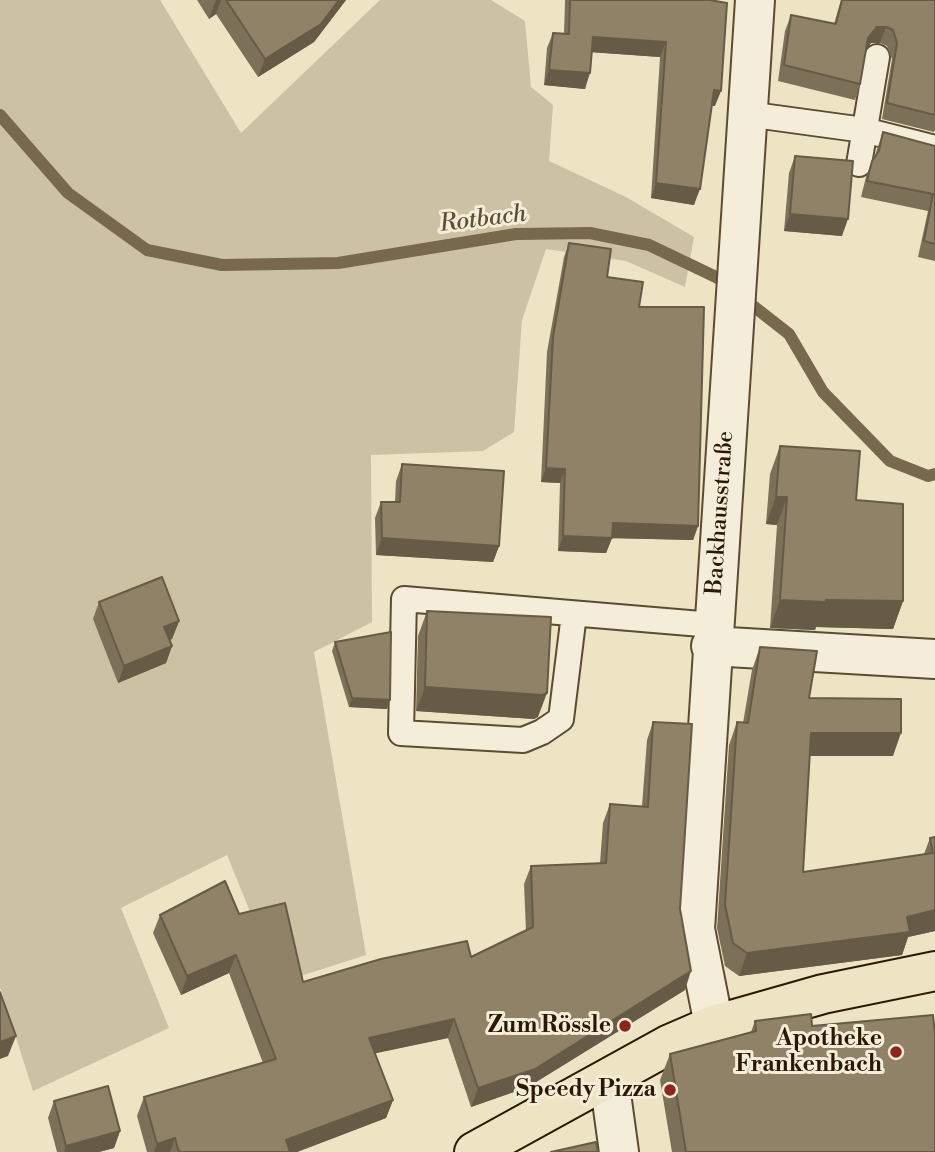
<!DOCTYPE html>
<html>
<head>
<meta charset="utf-8">
<style>
	body { margin:0 }
	canvas { display:block; background:#ede4c4 }
</style>
</head>
<body>
<canvas width="935" height="1152"></canvas>
<script>
const g = document.querySelector('canvas').getContext('2d');
g.lineJoin = 'round';
function fillPath(path, color) { g.fillStyle = color; g.fill(path, 'evenodd'); }
function trace(path, color, width, dash) { g.strokeStyle = color; g.lineWidth = width; g.lineCap = dash ? 'butt' : 'round'; g.setLineDash(dash || []); g.stroke(path); }
function label(font, color, halo, rows, align = 'center') {
  g.font = font + ' "Libre Bodoni",serif'; g.lineWidth = 6; g.setLineDash([]); g.textBaseline = 'middle'; g.strokeStyle = halo; g.fillStyle = color; for (const [text, x, y, turn = 0] of rows) {
    g.save(); g.translate(x, y); g.rotate((+turn || 0) * Math.PI / 180); g.textAlign = isNaN(turn) ? turn : align; if (halo) g.strokeText(text, 0, 0); g.fillText(text, 0, 0); g.restore();
  }
}
fillPath(new Path2D(`
	M0,0H160L241,133L380,0H491L525,21L531,87L553,105L549,161L626,197L694,237L685,287L626,261L546,249L522,320L514,432L483,451L371,455L372,622L314,652L366,955L279,983L227,855L121,908L169,1028L33,1091L0,987Z`), '#ccc1a3');
trace(new Path2D(`
	M0,115L68,193L147,250L222,265L338,263L516,234L590,233L649,245L718,278L729,287
	M743,298L789,334L823,392L890,461L928,476L935,474`), '#78694d', 12);
const service = new Path2D(`
	M747,114L864,130L935,148
	M859,164L877,57
	M574,614L561,719L542,732L523,740L401,733L404,599L713,625`);
const minor = new Path2D(`
	M711,646L935,659
	M714,1025L695,929L755,0
	M609,1079L619,1152`);
const primary = new Path2D(`
	M474,1152L670,1044L714,1025L823,994L935,971`);
trace(service, '#5c4b31', 28);
trace(minor, '#5c4b31', 42);
trace(primary, '#2c1800', 42);
trace(service, '#f3edd9', 24);
trace(minor, '#f3edd9', 38);
trace(primary, '#ede4c4', 38);
fillPath(new Path2D(`
	M197,0H346L314,42L258,77L216,14L209,19Z
	M565,0H710L715,106H712L694,205L651,198L660,57L592,52L585,89L544,85L547,48L553,33L564,34Z
	M841,0H935V130L934,132L882,119L892,59L887,46L880,43H871L866,49L860,84L855,100L778,81L785,31L791,15L834,24Z
	M883,132L935,146V261L918,257L928,211L861,197L866,177L872,161L875,156L877,149Z
	M795,156L842,236L784,231L789,173Z
	M569,243L639,307L698,526L693,540L612,538L606,553L558,551L560,483L541,482L547,352L564,257Z
	M780,446L856,500L903,601L893,629L816,627L815,630L770,628L777,525L766,524L770,474Z
	M402,464L499,546L493,562L376,555L375,518L381,502H395L396,481Z
	M99,602L179,621L172,639L170,640L172,646L166,663L118,683L93,619Z
	M427,611L538,717L534,719L416,711L418,636Z
	M335,642L387,709L349,707L332,651Z
	M760,647L809,698L893,756H810L803,872L924,854L930,838L935,837V931L908,937L902,955L739,976L725,966L717,928L729,745L737,722L743,723L752,670Z
	M653,722L680,909L685,990L528,1087L471,1107L448,1038L375,1053L393,1100L386,1118L297,1152H147L137,1116L144,1097L263,1063L229,973L181,995L153,933L160,915L239,914L303,982L471,957L526,931L524,884L531,866L600,863L603,823L610,804L642,806L647,740Z
	M755,1021L812,1026L935,1152H672L660,1080L670,1054L751,1032Z
	M54,1101L120,1131L114,1148L99,1152H57L48,1118Z`), '#7c7058');
fillPath(new Path2D(`
	M216,0H221L216,14L209,19Z
	M339,0H346L314,42L258,77L265,59Z
	M877,27H886L880,43H871L863,54L868,38Z
	M593,37L666,42L660,57L588,52Z
	M549,70L590,73L585,89L544,85Z
	M714,90L721,91L715,106H709Z
	M656,183L700,189L694,205L651,198Z
	M790,214L848,219L842,236L784,231Z
	M546,468L565,469L560,483L541,482Z
	M776,497H787L777,525L766,524Z
	M613,523L698,526L693,540L607,538Z
	M563,536L612,538L606,553L558,551Z
	M382,538L499,546L493,562L376,555Z
	M780,600H826L903,601L893,629L816,627L815,630L770,628Z
	M179,621L172,639L158,644L164,627Z
	M172,646L166,663L118,683L124,666Z
	M425,687L547,693L538,717L534,719L416,711Z
	M352,698L390,700L387,709L349,707Z
	M811,733H901L893,756H803Z
	M935,910V931L908,937L902,955L739,976L747,953Z
	M236,955L229,973L181,995L187,976Z
	M691,971L685,990L528,1087L471,1107L478,1088Z
	M454,1019L448,1038L363,1056L369,1038Z
	M16,1036L8,1056L0,1059V1042Z
	M393,1100L386,1118L297,1152H281L286,1140Z
	M120,1131L114,1148L99,1152H64L66,1146Z
	M175,1138L170,1152H154L157,1144Z`), '#655b47');
const building = new Path2D(`
	M226,0H339L321,24L265,59Z
	M570,0H710L727,3L721,91L714,90L700,189L656,183L666,42L593,37L590,73L549,70L553,33L569,34Z
	M842,0H935V115L887,103L897,43L893,30L886,27H877L868,38L860,84L784,65L791,15L836,24Z
	M883,132L935,146V244L924,241L933,194L867,181L872,161L879,151Z
	M795,156L853,161L848,219L790,214Z
	M569,243L611,249L607,277L643,282L639,307H704L698,526L613,523L612,538L563,536L565,469L546,468L553,337Z
	M780,446L860,451L856,500L903,504V601L826,600L825,602L780,600L787,497H776Z
	M402,464L504,471L499,546L382,538L381,502H400Z
	M162,577L179,621L164,627L172,646L124,666L99,602Z
	M427,611L551,617L547,693L542,695L425,687Z
	M391,632L390,700L352,698L335,642Z
	M760,647L817,651L809,698L901,699V733H811L803,872L933,853L930,838L935,837V910L907,917L910,932L747,953L733,943L725,905L737,722L748,723Z
	M653,722L692,724L680,909L691,971L535,1069L478,1088L454,1019L369,1038L393,1100L286,1140L290,1152H179L175,1138L157,1144L144,1097L276,1059L236,955L187,976L160,915L225,881L239,914L285,903L303,982L381,959L467,941L471,957L533,927L531,866L606,863L610,804L648,807Z
	M0,992L16,1036L0,1042Z
	M811,1014L812,1026L933,1015L935,1035V1152H686L670,1054L756,1031L755,1021Z
	M108,1086L120,1131L66,1146L54,1101Z
	M596,1142L598,1152H551Z`);
fillPath(building, '#908266');
trace(building, '#655b47', 2);
for (const [x, y, r, color] of [
	[625,1026,7,"#8f2418"],
	[896,1052,7,"#8f2418"],
	[670,1090,7,"#8f2418"]
]) { const dot = new Path2D(); dot.arc(x, y, r, 0, 2 * Math.PI); g.fillStyle = color; g.fill(dot); trace(dot, '#f3edd9', 2.5); }
label('23px', '#2c1800', '#f3edd9', [
	["Backhausstraße",721,513,-86]
]);
label('bold 23px', '#2c1800', '#f3edd9', [
	["Zum Rössle",611,1026],
	["Apotheke",882,1039],
	["Frankenbach",882,1065],
	["Speedy Pizza",656,1090]
], 'right');
label('italic 24px', '#5f4e34', '#f3edd9', [
	["Rotbach",483,220,-7]
]);
</script>
</body>
</html>
